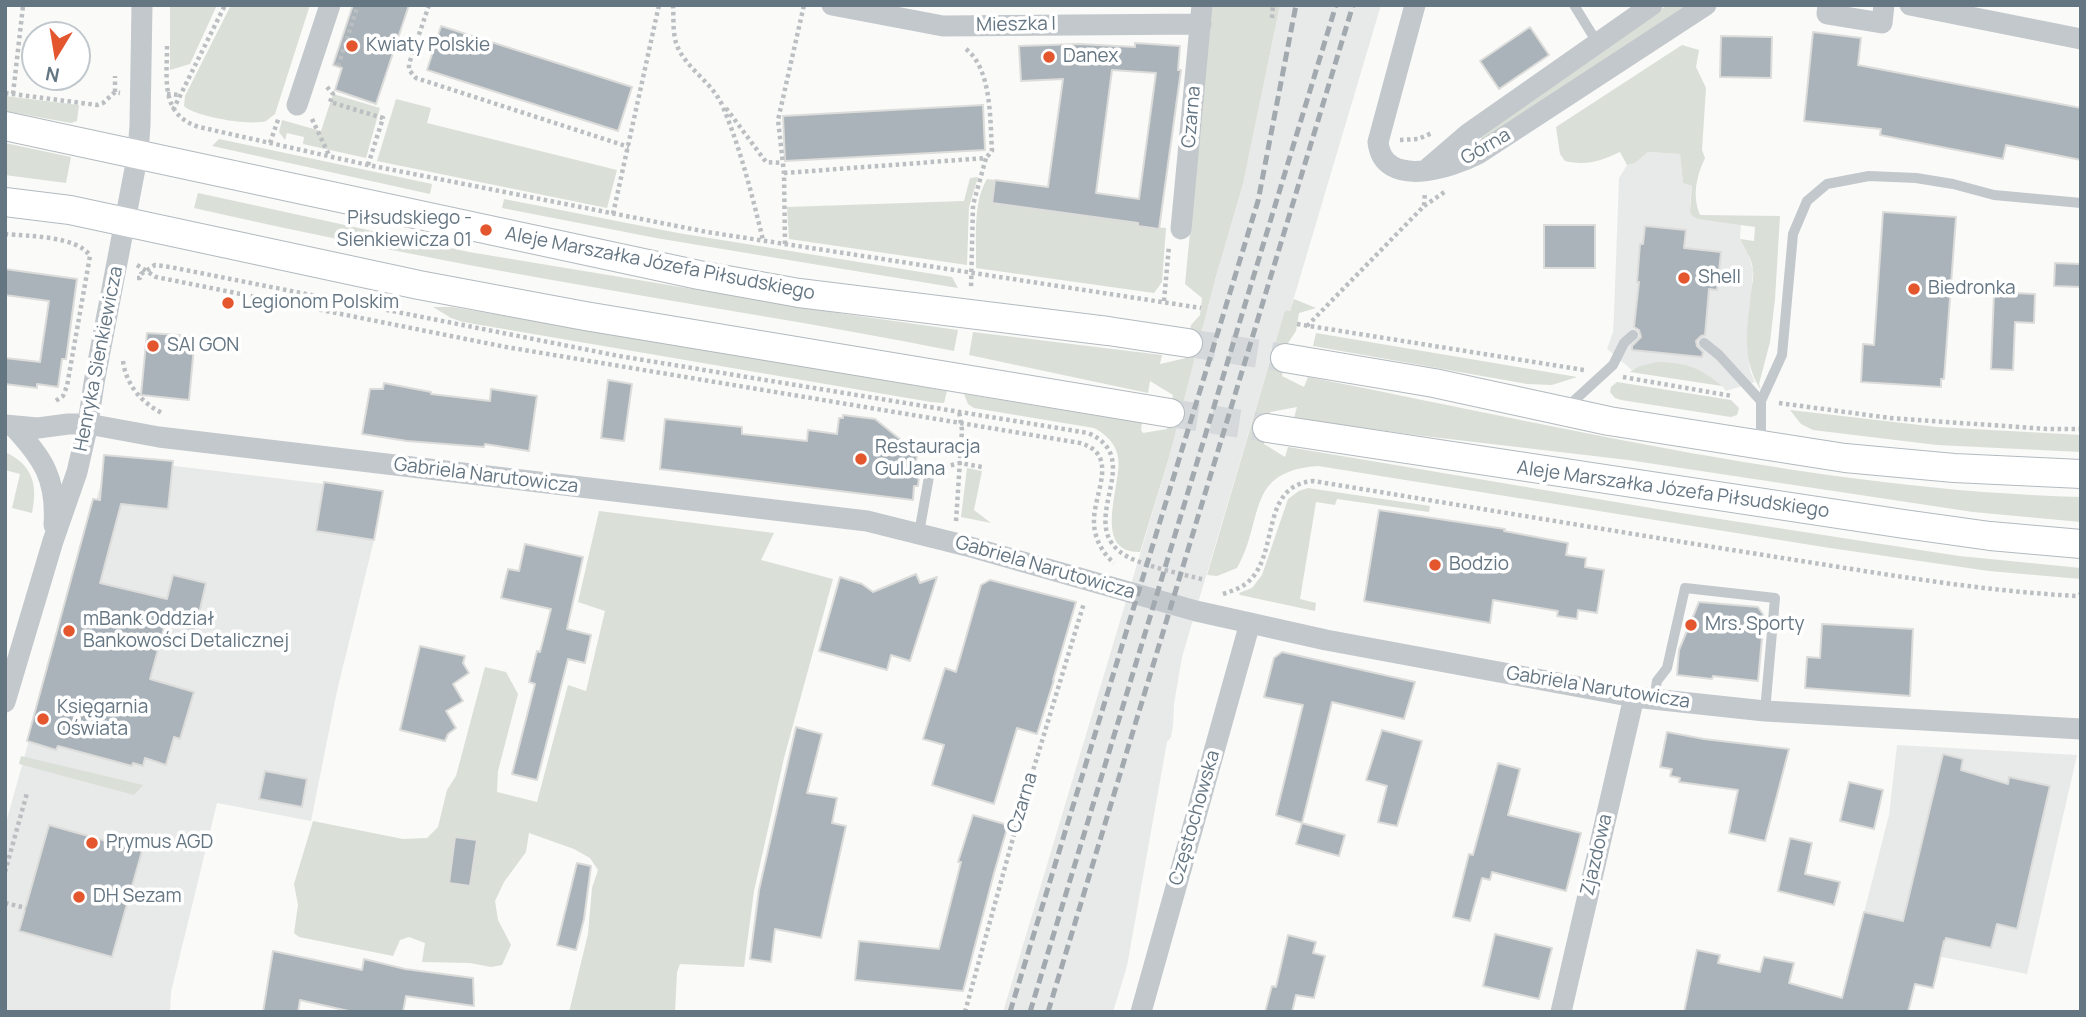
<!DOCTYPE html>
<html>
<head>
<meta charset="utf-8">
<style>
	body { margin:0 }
	#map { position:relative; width:2086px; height:1017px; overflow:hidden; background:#fafaf8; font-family:Manrope,sans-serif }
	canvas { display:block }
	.frame { position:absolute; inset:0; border:7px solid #657683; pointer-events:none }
	.north { position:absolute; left:21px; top:21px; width:70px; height:70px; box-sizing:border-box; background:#fff; border:2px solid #c1c8cd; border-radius:50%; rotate:191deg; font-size:19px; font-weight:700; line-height:28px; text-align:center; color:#657683 }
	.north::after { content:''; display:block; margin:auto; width:24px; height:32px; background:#e4572e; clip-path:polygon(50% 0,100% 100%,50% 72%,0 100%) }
</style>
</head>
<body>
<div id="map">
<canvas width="2086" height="1017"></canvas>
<div class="frame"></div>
<div class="north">N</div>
</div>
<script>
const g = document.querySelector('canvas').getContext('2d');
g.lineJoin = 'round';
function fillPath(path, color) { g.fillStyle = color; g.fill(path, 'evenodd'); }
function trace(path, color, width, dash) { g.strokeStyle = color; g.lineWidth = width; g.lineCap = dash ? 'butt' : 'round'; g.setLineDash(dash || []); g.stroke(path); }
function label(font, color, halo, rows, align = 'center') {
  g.font = font + ' Manrope,sans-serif'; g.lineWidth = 7; g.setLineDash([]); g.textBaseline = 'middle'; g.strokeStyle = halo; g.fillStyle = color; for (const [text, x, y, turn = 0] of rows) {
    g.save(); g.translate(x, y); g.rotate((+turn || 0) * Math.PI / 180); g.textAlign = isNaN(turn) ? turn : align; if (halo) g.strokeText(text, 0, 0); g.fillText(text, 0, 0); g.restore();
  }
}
fillPath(new Path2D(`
	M1280,5H1381L1290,311L1285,310L1182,657L1174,704L1173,726L1171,737L1167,742L1127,966L1113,1012H1003L1170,454L1215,280L1243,184Z
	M1648,152L1680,154L1683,183L1692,186L1690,204L1692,216L1698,219L1741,224L1740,239L1748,254L1753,270L1747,345L1750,371L1755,382L1726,391L1722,386L1637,367L1632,370L1607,349L1613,332L1614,314L1619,178L1627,165L1635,163Z
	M108,458L383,491L374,540L337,691L311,821L217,803L171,992L170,1012H5V826Z
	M1897,745L2077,755L2027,974L1857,940L1889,815Z`), '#e8e9e9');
fillPath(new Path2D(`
	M170,5H217L190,64L170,70Z
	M231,5H310L275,114C272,116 269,119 266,121C251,126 195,117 184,106L185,96Z
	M1212,5H1280L1243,184L1215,280L1170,454L1140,552C1090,553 1123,482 1118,457C1116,444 1106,434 1094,428L974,408L968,404L964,394L1142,423L1141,430L1143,433L1167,429L1173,395L1150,381L1148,393L969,355L973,332L1162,355L1160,364L1186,358L1191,325L1200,315L1202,298L1185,284Z
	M1667,5H1691L1483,141L1481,139V135Z
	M1682,45L1699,50L1696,67L1706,88L1702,150L1705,158C1696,177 1692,196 1700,215L1780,216L1775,299L1770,342L1759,384L1761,390C1740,358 1748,327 1751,292C1752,285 1754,277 1753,270C1752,259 1745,249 1740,239L1754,241L1755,227L1698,219L1692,216L1690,211L1692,186L1683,183L1680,154L1648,152L1635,163L1627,165L1620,152C1601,161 1586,166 1565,161L1560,154L1556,127Z
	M333,94L380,108L366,158L303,144L304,137L287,133L285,140L279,132L282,120L321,131Z
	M5,96L79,105L77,121L71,123L5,111Z
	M396,99L431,108L427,123L617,170L607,208L377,161Z
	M219,139L432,184L430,194L212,146Z
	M5,143L71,157L66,183L5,175Z
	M978,177L969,207L967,265L789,239L787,207L964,201L970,178Z
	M987,179L995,180L992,203L1138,223V226L1166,228L1162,282L1154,293L976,268C977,240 972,204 987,179Z
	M198,193L469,252L844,314L958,330L954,351C820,324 686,304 552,280C432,259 313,235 194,208Z
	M504,199L678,233L952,277L958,288L656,238L502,208Z
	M1294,299L1316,308L1299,313L1296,331L1288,343L1282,376L1304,387L1308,377C1564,427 1819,490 2081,497V522L1973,512L1628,460L1415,435L1294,418L1297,407L1270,412L1264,444L1285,457L1288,447L1681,513L1959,556L2081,568V579L1989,571L1830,548L1318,466C1244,471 1265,520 1237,568L1217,576L1207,575L1285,310L1290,311Z
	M433,307H452L947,391L944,403L931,402L463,322L451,318Z
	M1316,333L1577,377L1552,385L1527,384L1313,346Z
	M1657,362C1687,363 1699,367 1722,386L1630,372L1637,367Z
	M1617,382L1731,400L1739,408L1737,415L1731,417L1621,400L1615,398L1610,392L1611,387Z
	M1790,410L1937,427L2081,435V452L1937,445L1813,430L1801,424Z
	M5,452C33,465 38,485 32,513L12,508L20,474L5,470Z
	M967,468L982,471L974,510L991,523L961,517Z
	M1308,488L1430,506L1429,512L1337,499L1335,505L1316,502L1300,599L1316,603L1315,611L1240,595L1239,593L1252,588L1262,575L1288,499L1299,491Z
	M599,511L774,533L761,560L833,579L784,758L754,891L744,967L680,964L677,972L675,1012H569L588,934L592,888L598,870L590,858L574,849L529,833L526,852L504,882L495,901L498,920L511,945L502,965L491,967L470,963L422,962L425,943L409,937L400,940L393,956L299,937L294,933L298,905L294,884L313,821L403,839L427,838L438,827L447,790L456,776L485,667L506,672L518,694L498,771L497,792L537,802L568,685L586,691L605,611L578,602Z
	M21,756L143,785L134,795L19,764Z`), '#dadfd7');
const building = new Path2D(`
	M353,5H409L376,104L335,90L342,68L333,65Z
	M441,26L632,87L618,131L427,70Z
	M1530,27L1549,55L1499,89L1480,61Z
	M1813,32L1861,38L1858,65L2081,108V160L2006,145L2003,159L1880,135L1881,129L1804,121Z
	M1721,36L1772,37L1771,78L1720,77Z
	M1135,43L1180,46L1178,70H1181L1159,229L1138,226V223L992,203L995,180L1048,187L1063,79L1021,81L1019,46L1079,44L1135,47ZM1112,70L1156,73L1139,199L1096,193Z
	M983,105L985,150L785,161L783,116Z
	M1883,212L1956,217L1944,379H1941V387L1861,382L1863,344L1874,345Z
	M1544,225H1595V268H1544Z
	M1645,226L1686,230L1684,248L1721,252L1717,290L1709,289L1705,335L1701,336L1696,341L1697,346L1703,352L1702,357L1632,350V346L1641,337L1639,330L1634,327L1639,282H1637L1640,244H1643Z
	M2055,263L2081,264V287L2054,286Z
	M5,269L77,279L66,359H62L58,387L37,384V388L5,384V358L40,362L49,301L5,295Z
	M1994,292L2035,294L2034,323L2015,322L2013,370L1991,369Z
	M147,333L195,336L189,400L141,395Z
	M608,380L632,384L624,441L601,438Z
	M384,383L431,392V394L490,401L491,389L537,396L529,451L485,444L484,447L407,441L362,434L370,389H383Z
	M843,415L875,419L917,453L916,466L920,467L918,486H914L913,500L660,469L665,419L742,427V434L807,441L808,430L837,434L839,418H843Z
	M104,455L173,461L168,509L121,504L100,583L167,599L173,575L206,583L195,631L165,624L150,679L194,692L180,739L174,737L166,765L145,758L143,766L133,763L132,766L58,746L56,750L27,741L93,499L100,500Z
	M324,482L383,491L374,540L316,531Z
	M1379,510L1505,529L1504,531L1568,543L1566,555L1586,558L1585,567L1604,570L1597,613L1578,610L1577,619L1557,616L1558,611L1493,600L1490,623L1364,601Z
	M525,544L583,557L567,629L591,635L585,663L568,659L537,780L512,774L535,684L529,682L537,651L540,652L551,609L501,598L508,569L519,571Z
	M916,574L920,583L937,577L910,661L891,655L887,670L819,651L840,577L862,584L873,592Z
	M990,580L1076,602L1053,680H1054L1037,734L1017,728L994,804L932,785L944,745L923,739L945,668L956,672L981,585Z
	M1699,602L1758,607L1764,616L1758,681L1713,676L1712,679L1677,675L1679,650Z
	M1822,624L1913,629L1910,696L1805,688L1807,657L1820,658Z
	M420,646L465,656L463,663L469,673L453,684L463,701L446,711L456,728L448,734L445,741L400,730Z
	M1282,652L1415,682L1404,719L1332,702L1302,823L1276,815L1303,705L1264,697L1274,658Z
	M796,727L822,734L807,793L837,798L832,823L846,826L821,938L775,929L771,962L750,959L759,890Z
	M1382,730L1422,741L1397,826L1378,822L1387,786L1366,780Z
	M1667,732L1704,739L1789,749L1765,841L1729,833L1738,790L1679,782L1680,778L1670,776L1672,769L1660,767Z
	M1943,754L1963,759L1961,770L2008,784L2009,777L2050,786L2017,929L1997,924L1991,948L1946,938L1945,941H1944L1933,988L1915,984L1908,1012H1684L1697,950L1720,955L1718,963L1760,972L1764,957L1794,963L1789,983L1842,998L1864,912L1903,921Z
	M1498,763L1520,769L1508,815L1581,833L1566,891L1492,872L1490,880L1482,878L1470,921L1453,917L1469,854L1473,855Z
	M265,771L307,779L302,807L259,799Z
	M1849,782L1883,790L1874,829L1840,821Z
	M973,815L1008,825L994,873L963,991L855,980L859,941L939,949L961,862H958Z
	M1302,823L1345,835L1339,856L1296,844Z
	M49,825L142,851L112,957L19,931Z
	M455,837L477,840L470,886L449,883Z
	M1790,838L1812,843L1805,874L1840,882L1834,905L1778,891Z
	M577,863L591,866L584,919L576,950L557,945Z
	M1495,934L1552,948L1539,999L1483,986Z
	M1288,935L1316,942L1313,953L1325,956L1314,998L1296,995L1292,1012H1265L1272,986L1276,987Z
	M273,951L362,970L364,959L405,969L473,978L474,1006L406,996L403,1012H353L300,1000L298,1012H263Z`);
fillPath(building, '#aab3b9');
trace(building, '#dcdcda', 2);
trace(new Path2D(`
	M1188,343L1285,358
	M1170,413L1267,428`), '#d5d9db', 28, [28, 14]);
const secondary = new Path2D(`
	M5,126L699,275L799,293L1108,331L1188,343
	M5,202L70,210L419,285L585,316L1170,413
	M1285,358L1434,383L1609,421L1845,458L1954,468L2081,474
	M1267,428L1904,524L1990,536L2081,544`);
trace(secondary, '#b3babf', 30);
trace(new Path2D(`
	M429,5L409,64V70L416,78L629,147
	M673,5C674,19 672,35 678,48C689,71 713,83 723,107C741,150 752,195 763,240
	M1272,18L1273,5
	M167,46C167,79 160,115 199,127L368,165L707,232L1201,308
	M966,49C992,69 990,121 992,151L986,158
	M338,66L358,5
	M327,87L333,94L330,102L383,118L368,165
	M115,92V76
	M5,93L97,105L103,103L115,92L120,93
	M13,94L23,6
	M167,94L180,95
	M726,108L766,162L782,163
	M173,110L225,5
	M312,119L329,155
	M1400,140L1418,139L1432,133
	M270,143L279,117
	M784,173L986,158L973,205L971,289
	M1424,206L1446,191
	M613,214L659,5
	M5,234C27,236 78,236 90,256L67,386L63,396L54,402
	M785,244L784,173L778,120L804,5
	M137,265L156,277L506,347L1080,443C1119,454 1095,491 1094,519C1093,536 1102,553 1114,563
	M137,278H140L141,274L155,265L170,267L619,356L1088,433C1146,458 1079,518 1119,551C1135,565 1183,574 1205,580
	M1164,301L1169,246
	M1297,324L1584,370
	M1307,326L1424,206L1425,192
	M123,361C126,385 142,403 162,413
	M1623,377L1732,396
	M1779,403L1890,418L2047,429H2081
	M944,467L960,463L982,467
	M956,521L962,430L959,411
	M1223,594C1232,591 1241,588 1248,582C1280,554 1259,486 1313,481C1472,507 1630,534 1789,559C1884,574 1980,591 2077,596L2081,594
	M5,872L27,793
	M5,903L26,908
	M965,1012L1018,820L1084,603`), '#bbbfc2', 4.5, [3.5, 3.5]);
trace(new Path2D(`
	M1574,5L1598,44
	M1704,343L1719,355L1761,401
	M1565,409L1613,365L1624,343L1633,335
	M1761,444V401L1782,355L1793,234L1807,201L1827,184L1869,176L1916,178L1953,184L1994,195L2081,203
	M919,533L930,471
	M1654,699L1657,681L1667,668L1685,588L1775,598L1765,711`), '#c3c8cc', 10);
trace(new Path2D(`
	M832,5L943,26L1201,24
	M1415,5L1378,142C1383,190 1451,168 1478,154L1706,5
	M1828,5L1827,14L1882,23L1884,5
	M1910,5L2081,39
	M297,105L330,5
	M1426,170L1469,133L1652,5
	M1181,229L1202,5
	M5,425L38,428L68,424H88L159,437L867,521L967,546L1196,611L1250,623L1326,640L1634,697L1765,711L2081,729
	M13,426C43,458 57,479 54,525
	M5,702L53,541L77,472L88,424L94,383L138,153L140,125L142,5
	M1141,1012L1250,623
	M1561,1012L1634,697`), '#c3c8cc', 21);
trace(secondary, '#fff', 28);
trace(new Path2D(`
	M1010,1012L1258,201L1296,5
	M1030,1012L1336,5
	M1048,1012L1353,5`), '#a2aab0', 5, [10, 5]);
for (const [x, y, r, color] of [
	[352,46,7,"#e4572e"],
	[1049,57,7,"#e4572e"],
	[486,230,7,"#e4572e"],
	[1684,278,7,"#e4572e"],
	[1914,289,7,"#e4572e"],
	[228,303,7,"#e4572e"],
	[153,346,7,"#e4572e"],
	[861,459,7,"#e4572e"],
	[1435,565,7,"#e4572e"],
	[1691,625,7,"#e4572e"],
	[69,631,7,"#e4572e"],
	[43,719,7,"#e4572e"],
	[92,843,7,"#e4572e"],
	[79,897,7,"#e4572e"]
]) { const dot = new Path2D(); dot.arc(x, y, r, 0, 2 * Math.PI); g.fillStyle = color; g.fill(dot); trace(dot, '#fff', 2.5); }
label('19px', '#657683', '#fff', [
	["Mieszka I",1016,25,-1],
	["Czarna",1192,117,-85],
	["Górna",1486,147,-30],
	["Aleje Marszałka Józefa Piłsudskiego",660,264,11],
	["Henryka Sienkiewicza",99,359,-79],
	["Gabriela Narutowicza",486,476,7],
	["Aleje Marszałka Józefa Piłsudskiego",1673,490,8],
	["Gabriela Narutowicza",1045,568,16],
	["Gabriela Narutowicza",1598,688,9],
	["Czarna",1023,803,-73],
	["Częstochowska",1195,818,-74],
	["Zjazdowa",1597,855,-77]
]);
label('19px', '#657683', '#fff', [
	["Kwiaty Polskie",366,46],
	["Danex",1063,57],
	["Piłsudskiego -",472,219,"right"],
	["Sienkiewicza 01",472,241,"right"],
	["Shell",1698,278],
	["Biedronka",1928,289],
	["Legionom Polskim",242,303],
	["SAI GON",167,346],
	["Restauracja",875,448],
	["GulJana",875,470],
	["Bodzio",1449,565],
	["mBank Oddział",83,620],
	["Bankowości Detalicznej",83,642],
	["Mrs. Sporty",1705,625],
	["Księgarnia",57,708],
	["Oświata",57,730],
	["Prymus AGD",106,843],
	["DH Sezam",93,897]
], 'left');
</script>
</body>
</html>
